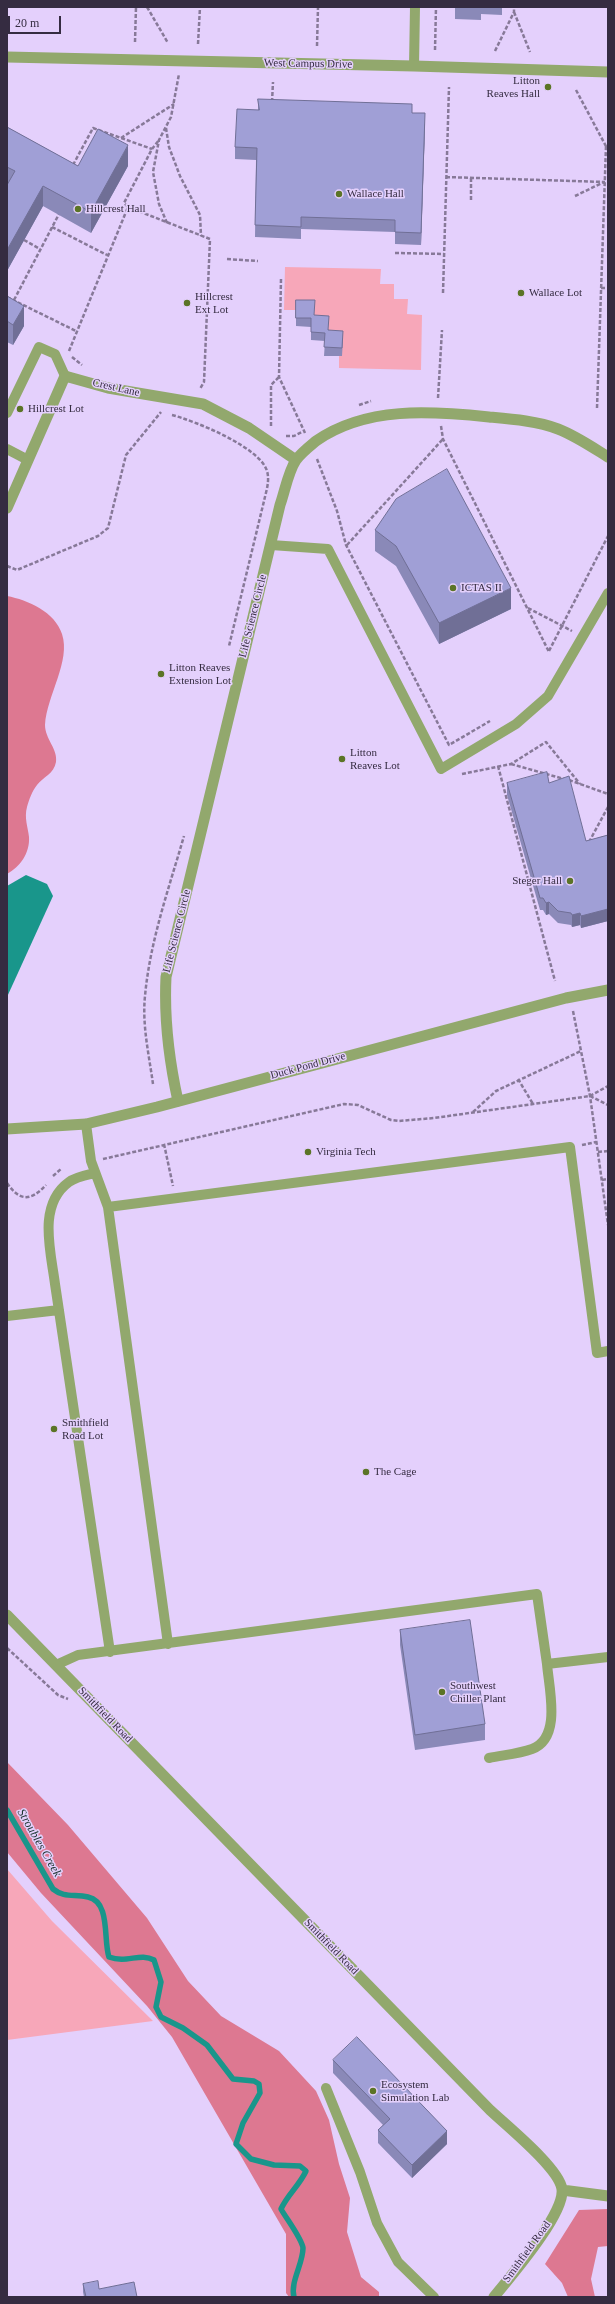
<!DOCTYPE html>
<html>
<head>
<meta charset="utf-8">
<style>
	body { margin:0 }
	#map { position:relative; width:615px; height:2304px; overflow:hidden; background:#e4d0fc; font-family:Georgia,serif }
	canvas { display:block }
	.frame { position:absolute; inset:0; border:8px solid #352c41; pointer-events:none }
	.scale { position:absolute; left:8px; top:16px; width:53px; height:18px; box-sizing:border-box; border:2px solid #352c41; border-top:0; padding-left:5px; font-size:12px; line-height:14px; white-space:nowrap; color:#352c41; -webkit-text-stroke:3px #e4d0fc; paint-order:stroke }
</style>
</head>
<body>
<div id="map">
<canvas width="615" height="2304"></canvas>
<div class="frame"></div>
<div class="scale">20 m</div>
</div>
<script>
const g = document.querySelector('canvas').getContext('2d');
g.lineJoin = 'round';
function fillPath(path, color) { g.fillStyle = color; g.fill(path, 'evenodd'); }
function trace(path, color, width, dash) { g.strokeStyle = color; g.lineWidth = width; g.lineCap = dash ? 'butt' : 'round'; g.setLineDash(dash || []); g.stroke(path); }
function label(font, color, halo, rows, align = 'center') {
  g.font = font + ' Georgia,serif'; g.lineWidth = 3; g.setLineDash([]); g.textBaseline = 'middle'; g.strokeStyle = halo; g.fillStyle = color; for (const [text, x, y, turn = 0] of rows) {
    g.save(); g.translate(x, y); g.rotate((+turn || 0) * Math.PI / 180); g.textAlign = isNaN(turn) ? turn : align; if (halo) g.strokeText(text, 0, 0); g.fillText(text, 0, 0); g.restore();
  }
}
fillPath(new Path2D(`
	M285,267L381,269L380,284H394V299H408L407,314L422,315L421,370L339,368V356H342L296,310H284Z
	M7,1869L52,1921L153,2021L7,2040Z`), '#f7a7b9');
fillPath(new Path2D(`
	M7,596C28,600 55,612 62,634C71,661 47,695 45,725C45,739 58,749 56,762C54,774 43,777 37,785C32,791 29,800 27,807C24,818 28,827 29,837C30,853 20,867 7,874Z
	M7,1762L68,1825L147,1918L188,1981L221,2016L279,2051L316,2091L329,2120L339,2164L350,2198L347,2232L361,2277L379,2292V2297H289L286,2293V2234L172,2037L147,2006L41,1893L7,1852Z
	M608,2209V2246L598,2247L591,2279L595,2297H568L562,2283L545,2264L579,2210Z`), '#dd7891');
fillPath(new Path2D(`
	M26,875L47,884L53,896L7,997V886Z`), '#19968b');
trace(new Path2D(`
	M7,1810L53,1889C64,1898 74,1894 88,1897C111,1902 103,1940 109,1957C127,1964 140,1952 154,1960L161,1982L156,2007L161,2017L183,2028L207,2045L233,2079L254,2081L259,2084L260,2093L243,2123L236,2144L251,2159L274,2165L300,2166L306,2171C299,2186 288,2194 281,2209C286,2218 302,2239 303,2248C303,2264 290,2282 294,2297`), '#19968b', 5.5);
trace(new Path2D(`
	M147,7L168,43
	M514,12L530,52
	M135,42L136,7
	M198,44L200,7
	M317,46L318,7
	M435,50L436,7
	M495,51L514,12V7
	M576,90L608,150
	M272,102L273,82
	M166,128L169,147L180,176L200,215L201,236
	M121,138L174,104
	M73,165L93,128L152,149
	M446,177L605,182
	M575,196L604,182
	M471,200V178
	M128,207L210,239L204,382L200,389
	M167,223L159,204L153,172L159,140L171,117L179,74
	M52,227L107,255
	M24,240L40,249
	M395,253L444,254
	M227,259L258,261
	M281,279L279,377L305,433
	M601,288H608
	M443,293L449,87
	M7,297L76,331
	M14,300L59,214
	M69,351L128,207L124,203L152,149L159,140
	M72,357L82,365
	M438,398L442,330
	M359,405L371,401
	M597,408L606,146
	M172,415C195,421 260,447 267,471C270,481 266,492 264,501L229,646
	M271,426V385L279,377
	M441,426L443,439L549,652
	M286,436H294L302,432
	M317,459L337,511L346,545L449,745L490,721
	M347,545L443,439
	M7,566L17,570L98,536L108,528L126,455L161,412
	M528,608L572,631
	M549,651L608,536
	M511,764L564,779
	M498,766L555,981
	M462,774L511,764L546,742L580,784
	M569,780L608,794
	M589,842L608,807
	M573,1011L590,1096L608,1225
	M518,1079L533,1104
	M153,1084C149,1055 142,1025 145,996C150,941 169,888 184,836
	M590,1096L608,1105
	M473,1112L496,1091L581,1051
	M164,1144L173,1186
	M582,1145L596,1142
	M598,1152L608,1151
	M103,1159L344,1104L358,1105L391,1120L399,1121L434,1118L590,1096L608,1086
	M53,1176L61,1169
	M602,1180L608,1179
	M7,1183C20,1202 31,1201 46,1185
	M7,1648L58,1695L68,1699`), '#877998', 2.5, [4, 2]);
trace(new Path2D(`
	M414,66L415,7
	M7,413L39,347L55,354L65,376
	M7,449L28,460
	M271,545L328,549L441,769L516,724L548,696L608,593
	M86,1124L91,1161L108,1207
	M95,1173C87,1175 76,1177 69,1182C37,1205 51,1252 55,1284L110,1652
	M7,1316L59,1310
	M168,1644L108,1207L570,1147L597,1353L608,1351
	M56,1665L78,1655L537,1594L547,1664L608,1657
	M489,1758C503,1755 518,1754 532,1749C562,1738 549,1689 547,1664
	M326,2088L360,2172L377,2223L398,2262L434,2297`), '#92a86d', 10);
trace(new Path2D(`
	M7,508L65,376L108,388L203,404L249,428L296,460
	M178,1101C169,1060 164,1018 166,977L280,505C285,491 288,472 296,460C301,453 310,446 316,441C366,406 431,411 489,417C511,419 537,421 558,429C576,436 592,447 608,457
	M7,1615L490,2110C507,2126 559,2168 562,2189C565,2214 510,2277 494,2297
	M562,2190L608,2196`), '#92a86d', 11);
trace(new Path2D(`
	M7,57L414,66L608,72
	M7,1129L86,1124L157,1107L566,998L608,990`), '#92a86d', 11);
fillPath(new Path2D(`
	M455,7H502V15L481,14V20L455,19Z
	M258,99L412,113L425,125L421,245L395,244V232L301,229V239L255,237L256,160L235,159V147L258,110Z
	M7,127L78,166H128L91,233L43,206L7,271Z
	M7,296L24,326L13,345L7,342Z
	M314,315L329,330L343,339L342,356H324L325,341L311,340V327L296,326V318Z
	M375,530L511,609L439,644L396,566L375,551Z
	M507,783H549L586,841L608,835V921L581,928L580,925L572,927L571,925L558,923L549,914L546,915L543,910H540L507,795Z
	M400,1630L485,1724V1740L415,1750L400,1645Z
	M333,2060L447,2144L412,2178L378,2143V2130L383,2125L333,2073Z
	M83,2284L99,2289L137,2297H84L83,2292Z`), '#8a89b8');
fillPath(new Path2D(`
	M425,113V125L421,245V233Z
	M128,145V166L91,233V212Z
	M43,186V206L7,271V250Z
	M24,306V326L13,345V325Z
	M511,588V609L439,644V623Z
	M549,902V914L546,915V903Z
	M608,909V921L581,928V916Z
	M580,913V925L572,927V915Z
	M447,2131V2144L412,2178V2165Z`), '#706f96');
const building = new Path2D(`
	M258,99L412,104V113H425L421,233L395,232V220L301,217V227L255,225L257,148L235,147L237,109L259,110Z
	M7,127L78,166L98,129L128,145L91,212L43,186L7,250V185L15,171L7,167Z
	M7,296L24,306L13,325L7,321Z
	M296,300H315L314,315L329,316L328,330L343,331L342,348L324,347L325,333L311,332V318H296Z
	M447,469L511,588L439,623L396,546L375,530L396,499Z
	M547,772L549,783L569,776L586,841L608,835V909L581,916L580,913L572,915L571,913L558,911L549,902L546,903L543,898H540L507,783Z
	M470,1620L485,1724L415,1735L400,1630Z
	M357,2037L447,2131L412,2165L378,2130L390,2119L333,2060Z
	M98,2281L99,2289L134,2282L137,2297H86L83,2284Z`);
fillPath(building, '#a09fd6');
trace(building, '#706f96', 1);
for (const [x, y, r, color] of [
	[548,87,4,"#5b7426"],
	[339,194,4,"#5b7426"],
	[78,209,4,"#5b7426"],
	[521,293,4,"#5b7426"],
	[187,303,4,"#5b7426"],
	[20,409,4,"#5b7426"],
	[453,588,4,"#5b7426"],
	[161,674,4,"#5b7426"],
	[342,759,4,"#5b7426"],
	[570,881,4,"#5b7426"],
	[308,1152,4,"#5b7426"],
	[54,1429,4,"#5b7426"],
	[366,1472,4,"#5b7426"],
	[442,1692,4,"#5b7426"],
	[373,2091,4,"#5b7426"]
]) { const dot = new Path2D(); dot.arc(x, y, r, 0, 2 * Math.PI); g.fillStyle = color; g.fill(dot); trace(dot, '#e4d0fc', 1.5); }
label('11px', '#352c41', '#e4d0fc', [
	["West Campus Drive",308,64,1],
	["Crest Lane",116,388,13],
	["Life Science Circle",253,616,-76],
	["Life Science Circle",177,931,-76],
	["Duck Pond Drive",308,1066,-15],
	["Smithfield Road",105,1715,46],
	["Smithfield Road",331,1947,46],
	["Smithfield Road",527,2252,-54]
]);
label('11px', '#352c41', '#e4d0fc', [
	["Litton",540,81,"right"],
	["Reaves Hall",540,94,"right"],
	["Wallace Hall",347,194],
	["Hillcrest Hall",86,209],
	["Wallace Lot",529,293],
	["Hillcrest",195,297],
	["Ext Lot",195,310],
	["Hillcrest Lot",28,409],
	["ICTAS II",461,588],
	["Litton Reaves",169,668],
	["Extension Lot",169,681],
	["Litton",350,753],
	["Reaves Lot",350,766],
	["Steger Hall",562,881,"right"],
	["Virginia Tech",316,1152],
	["Smithfield",62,1423],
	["Road Lot",62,1436],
	["The Cage",374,1472],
	["Southwest",450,1686],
	["Chiller Plant",450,1699],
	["Ecosystem",381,2085],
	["Simulation Lab",381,2098]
], 'left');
label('italic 12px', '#1d3633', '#e4d0fc', [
	["Stroubles Creek",39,1843,60]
]);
</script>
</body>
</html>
